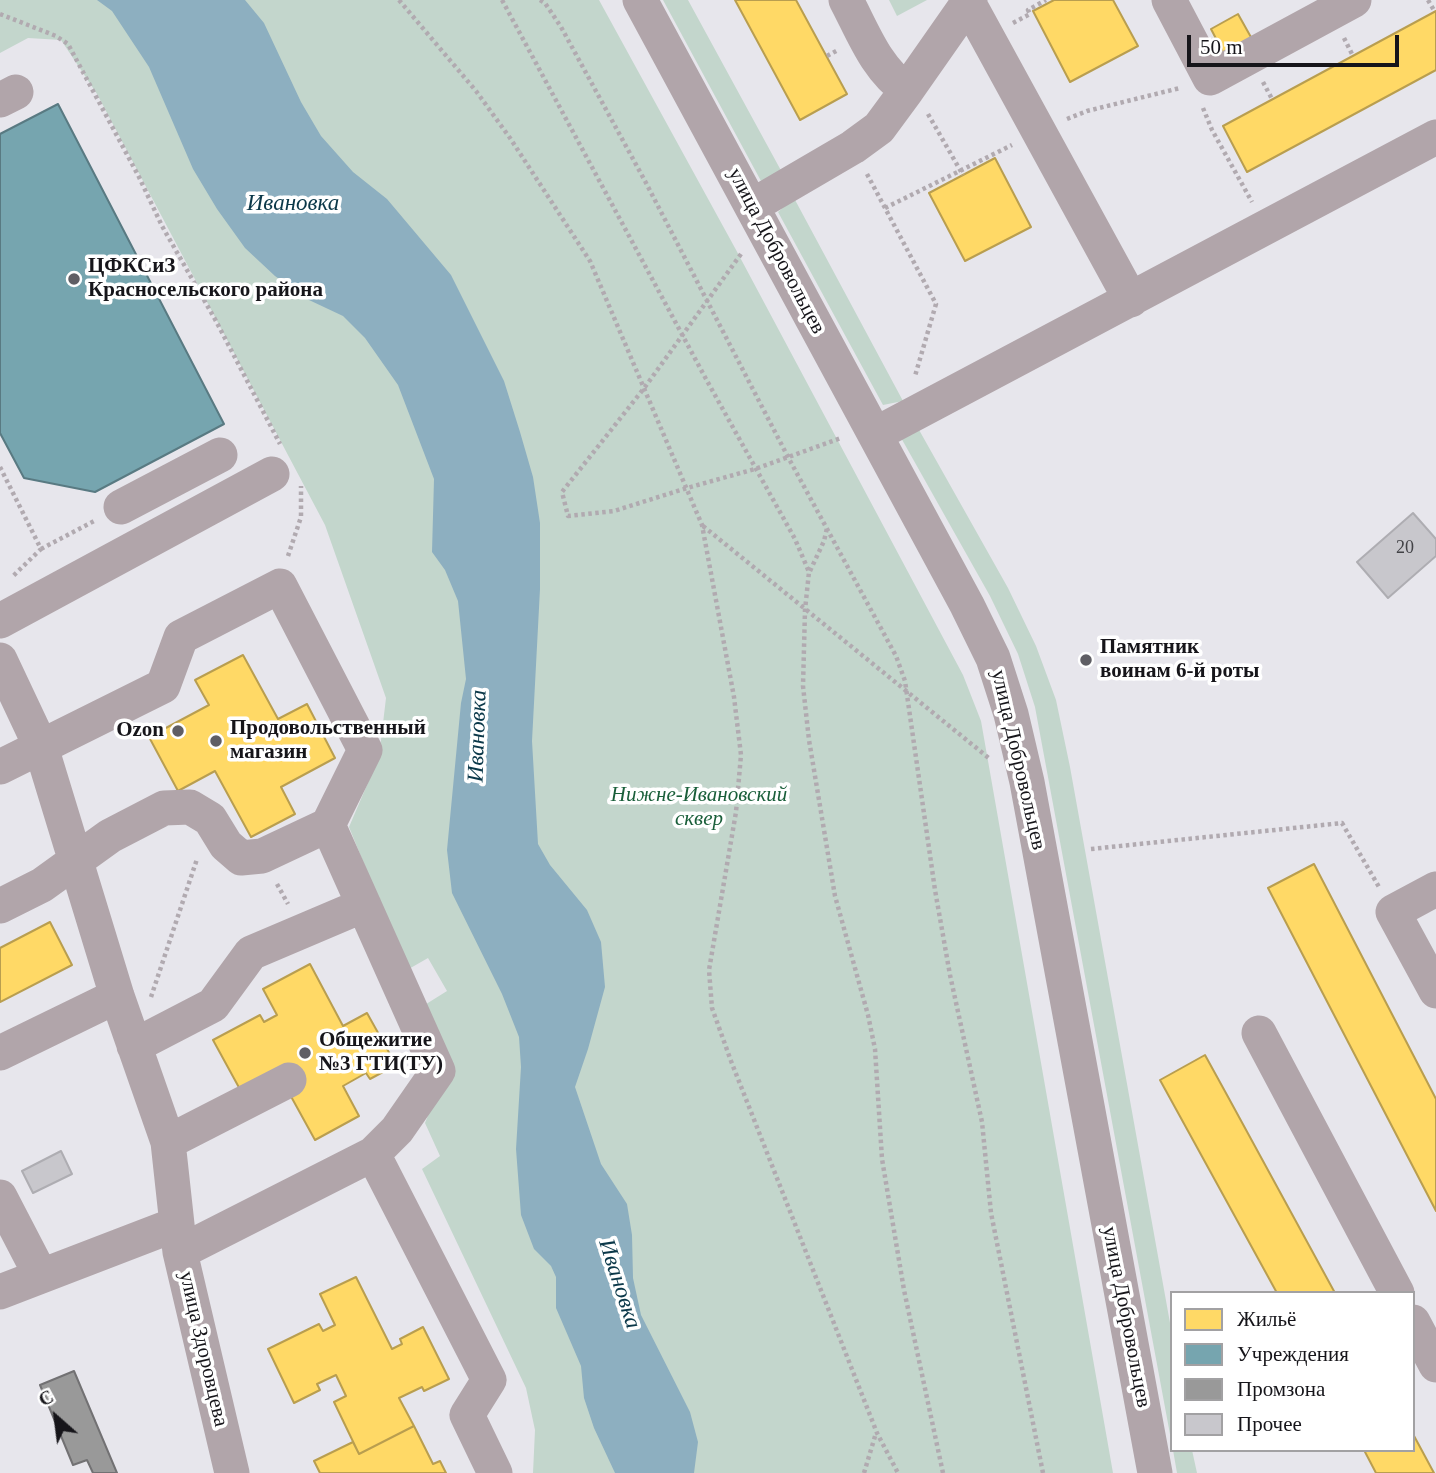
<!DOCTYPE html>
<html>
<head>
<meta charset="utf-8">
<style>
	body { margin:0 }
	#map { position:relative; width:1436px; height:1473px; overflow:hidden; background:#e7e6ec; font-family:"Times New Roman",serif }
	canvas { display:block }
	.legend { position:absolute; left:1170px; top:1291px; width:245px; height:161px; box-sizing:border-box; background:#fff; border:2px solid #a2a1a3; margin:0; padding:9px 12px; list-style:none; font-size:21px; color:#16151a }
	.legend li { display:flex; align-items:center; gap:14px; height:35px }
	.legend b { width:35px; border:2px solid #a2a1a3 }
	.north { position:absolute; left:21px; top:1382px; width:70px; height:70px; -webkit-text-stroke:5px #fff; paint-order:stroke; rotate:332deg; font-size:19px; font-weight:700; line-height:28px; text-align:center; color:#16151a }
	.north::after { content:''; display:block; margin:auto; width:24px; height:32px; background:#16151a; clip-path:polygon(50% 0,100% 100%,50% 72%,0 100%) }
	.scale { position:absolute; left:1187px; top:35px; width:212px; height:32px; box-sizing:border-box; border:4px solid #16151a; border-top:0; padding-left:9px; font-size:21px; line-height:24px; white-space:nowrap; color:#16151a; -webkit-text-stroke:5px #fff; paint-order:stroke }
</style>
</head>
<body>
<div id="map">
<canvas width="1436" height="1473"></canvas>
<ul class="legend">
<li><b style="height:19px;background:#ffd966"></b>Жильё</li>
<li><b style="height:19px;background:#76a5af"></b>Учреждения</li>
<li><b style="height:19px;background:#999"></b>Промзона</li>
<li><b style="height:19px;background:#c8c7cc"></b>Прочее</li>
</ul>
<div class="north">С</div>
<div class="scale">50 m</div>
</div>
<script>
const g = document.querySelector('canvas').getContext('2d');
g.lineJoin = 'round';
function fillPath(path, color) { g.fillStyle = color; g.fill(path, 'evenodd'); }
function trace(path, color, width, dash) { g.strokeStyle = color; g.lineWidth = width; g.lineCap = dash ? 'butt' : 'round'; g.setLineDash(dash || []); g.stroke(path); }
function label(font, color, halo, rows, align = 'center') {
  g.font = font + ' "Times New Roman",serif'; g.lineWidth = 7; g.setLineDash([]); g.textBaseline = 'middle'; g.strokeStyle = halo; g.fillStyle = color; for (const [text, x, y, turn = 0] of rows) {
    g.save(); g.translate(x, y); g.rotate((+turn || 0) * Math.PI / 180); g.textAlign = isNaN(turn) ? turn : align; if (halo) g.strokeText(text, 0, 0); g.fillText(text, 0, 0); g.restore();
  }
}
fillPath(new Path2D(`
	M0,0H599L735,248L963,675L981,721L1113,1473H533L535,1430L526,1388L422,1169L440,1156L425,1123L449,1063L423,1006L447,991L428,958L407,970L349,827L379,757L386,698L325,525L97,94L61,40L28,38L0,53Z
	M663,0H688L784,176L761,181Z
	M889,0H927L897,16Z
	M794,198L903,401L883,405L778,212Z
	M914,421L1008,588L1036,646L1056,700L1070,767L1172,1334V1445L1035,707L1018,654L990,596L900,436Z
	M1173,1450H1192L1197,1473H1177Z`), '#c3d6cc');
fillPath(new Path2D(`
	M97,0H245L264,23L301,102L321,136L353,172L387,199L451,275L504,381L520,432L533,477L540,523V589L532,741L538,844L550,865L587,910L601,942L605,987L588,1049L575,1087L601,1164L627,1204L632,1235L633,1278L641,1315L690,1412L698,1442L694,1473H615L594,1428L584,1398L581,1366L556,1308V1277L551,1266L534,1249L521,1215L516,1149L521,1067L519,1037L502,994L452,893L447,850L461,703L466,679L458,601L445,570L432,552L434,479L398,385L365,338L343,316L309,300L275,276L245,248L217,209L193,169L149,67L112,11Z`), '#8dafc0');
const homes = new Path2D(`
	M735,0H796L847,94L800,120Z
	M1054,0H1113L1138,46L1070,82L1033,11Z
	M1436,11V70L1247,172L1223,126Z
	M1238,14L1252,39L1224,54L1211,29Z
	M995,158L1031,227L965,261L929,193Z
	M243,655L278,719L307,704L335,758L281,787L295,814L251,837L215,771L178,791L149,737L209,705L195,680Z
	M1314,864L1436,1099V1211L1268,888Z
	M50,922L72,965L0,1002V948Z
	M310,964L343,1026L367,1013L396,1065L370,1079L366,1073L343,1086L359,1116L315,1140L288,1091L242,1093L213,1040L260,1015L264,1022L277,1015L263,989Z
	M1205,1055L1227,1095L1335,1293H1277L1160,1080Z
	M356,1277L392,1349L402,1344L400,1339L423,1327L449,1379L424,1391L422,1387L399,1398L414,1426L359,1454L334,1402L346,1396L336,1375L317,1384L320,1390L294,1403L268,1349L319,1324L323,1331L335,1325L320,1294Z
	M414,1426L433,1464L440,1461L446,1473H320L314,1461L353,1442L359,1454Z
	M1413,1434L1434,1473H1376L1364,1450H1413Z`);
fillPath(homes, '#ffd966');
trace(homes, '#b99e4f', 2);
const public = new Path2D(`
	M58,104L224,424L95,492L24,478L0,433V134Z`);
fillPath(public, '#76a5af');
trace(public, '#597a82', 2);
const industry = new Path2D(`
	M74,1371L117,1473H93L87,1460L73,1465L40,1385Z`);
fillPath(industry, '#999');
trace(industry, '#727173', 2);
const building = new Path2D(`
	M1413,513L1436,539V556L1388,598L1357,562Z
	M61,1151L72,1174L33,1193L22,1171Z`);
fillPath(building, '#c8c7cc');
trace(building, '#aeadb2', 2);
trace(new Path2D(`
	M399,0L476,91L510,138L590,261L702,525L734,697L741,755L736,812L709,970L712,1008L731,1061L877,1433L898,1473
	M502,0L706,379L795,539L809,572L805,610L803,686L809,740L835,896L868,1015L875,1049L882,1159L904,1290L943,1473
	M540,0L545,3L561,27L645,181L788,457L896,656L905,681L935,890L950,975L982,1122L991,1213L1043,1473
	M1428,0L1435,12
	M0,14L56,36L68,44L139,177L162,226L216,321L280,444
	M1013,23L1030,14L1028,10L1046,0
	M1344,38L1353,56
	M827,56L838,50
	M1263,82L1272,99
	M1203,108L1212,130L1252,202
	M928,114L963,175
	M1067,119L1087,111L1180,88
	M867,174L936,304L915,376
	M885,208L1012,145
	M741,254L645,387L562,492L568,516L614,511L687,488L755,469L841,438
	M0,467L41,549L12,577
	M703,526L990,759
	M41,549L96,520
	M288,556L301,517V486
	M810,571L824,541L827,528
	M1091,849L1342,823L1379,887
	M277,884L288,904
	M151,997L197,859
	M864,1473L876,1433`), '#b1aab0', 4.5, [3.5, 3.5]);
trace(new Path2D(`
	M640,0L967,605L993,658L1011,714L1027,782L1155,1473
	M1169,0L1210,78L1354,0
	M968,2L1131,300
	M907,90L970,0
	M0,100L16,92
	M752,206L853,147L879,128L907,90C876,69 863,32 846,0
	M876,434L1436,137
	M121,507L220,455
	M0,621L272,474
	M0,660L41,747L117,996L168,1142L180,1252L232,1473
	M0,767L163,686L181,637L280,586L365,750L328,825L262,856L241,858L226,845L210,819L190,807L164,808L110,836L42,885L0,906
	M328,825L438,1071L397,1130L373,1154
	M1436,889L1393,912L1436,991
	M1259,1033L1397,1293
	M134,1046L213,1005L251,953L364,905
	M0,1053L117,996
	M168,1142L289,1080
	M0,1197L41,1276
	M180,1252L373,1154L489,1380L467,1415L495,1473
	M0,1292L169,1227
	M1413,1322L1436,1365`), '#b1a5aa', 35);
for (const [x, y, r, color] of [
	[74,279,7,"#5f5e64"],
	[1086,660,7,"#5f5e64"],
	[178,731,7,"#5f5e64"],
	[216,741,7,"#5f5e64"],
	[305,1053,7,"#5f5e64"]
]) { const dot = new Path2D(); dot.arc(x, y, r, 0, 2 * Math.PI); g.fillStyle = color; g.fill(dot); trace(dot, '#fff', 2.5); }
label('18px', '#424246', null, [
	["20",1405,548]
]);
label('21px', '#16151a', '#fff', [
	["улица Добровольцев",776,251,62],
	["улица Добровольцев",1018,760,77],
	["улица Добровольцев",1126,1317,79],
	["улица Здоровцева",203,1349,77]
]);
label('bold 21px', '#16151a', '#fff', [
	["ЦФКСиЗ",88,267],
	["Красносельского района",88,291],
	["Памятник",1100,648],
	["воинам 6-й роты",1100,672],
	["Продовольственный",230,729],
	["магазин",230,753],
	["Ozon",164,731,"right"],
	["Общежитие",319,1041],
	["№3 ГТИ(ТУ)",319,1065]
], 'left');
label('italic 21px', '#1a5f3a', '#fff', [
	["Нижне-Ивановский",699,795],
	["сквер",699,819]
]);
label('italic 23px', '#0b3849', '#fff', [
	["Ивановка",293,204],
	["Ивановка",478,736,-88],
	["Ивановка",619,1284,72]
]);
</script>
</body>
</html>
